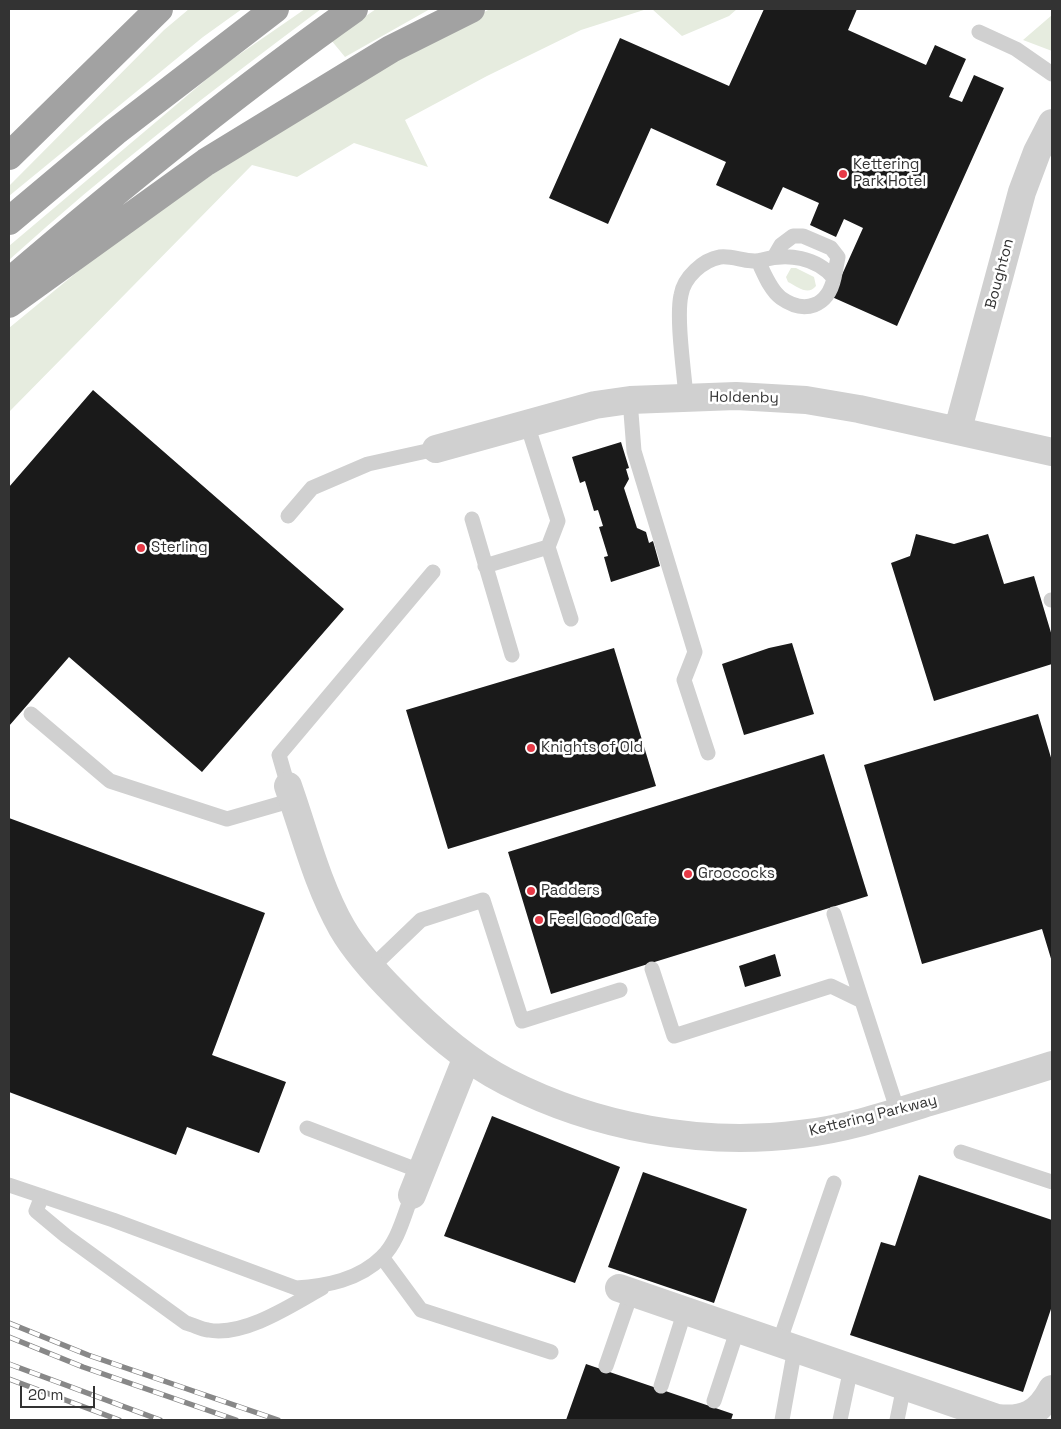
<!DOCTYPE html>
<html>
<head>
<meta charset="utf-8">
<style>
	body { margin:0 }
	#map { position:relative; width:1061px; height:1429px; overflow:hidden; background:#fff; font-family:"Space Grotesk",sans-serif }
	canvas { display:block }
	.frame { position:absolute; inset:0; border:10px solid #333; pointer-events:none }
	.scale { position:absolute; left:20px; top:1386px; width:75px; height:22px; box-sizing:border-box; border:2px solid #333; border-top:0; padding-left:6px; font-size:15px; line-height:18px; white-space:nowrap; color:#333; -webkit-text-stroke:4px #fff; paint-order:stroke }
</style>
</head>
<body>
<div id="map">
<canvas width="1061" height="1429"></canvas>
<div class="frame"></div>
<div class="scale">20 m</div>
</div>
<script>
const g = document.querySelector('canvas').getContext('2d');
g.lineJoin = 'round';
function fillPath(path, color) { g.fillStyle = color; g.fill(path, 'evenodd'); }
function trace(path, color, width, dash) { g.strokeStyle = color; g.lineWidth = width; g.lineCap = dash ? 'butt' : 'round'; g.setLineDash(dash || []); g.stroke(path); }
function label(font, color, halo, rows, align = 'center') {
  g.font = font + ' "Space Grotesk",sans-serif'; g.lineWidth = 5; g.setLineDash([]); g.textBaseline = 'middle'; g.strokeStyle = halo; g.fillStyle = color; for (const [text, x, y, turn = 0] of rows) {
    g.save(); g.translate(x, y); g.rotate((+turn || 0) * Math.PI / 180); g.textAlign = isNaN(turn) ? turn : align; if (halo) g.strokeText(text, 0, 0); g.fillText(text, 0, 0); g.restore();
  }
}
fillPath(new Path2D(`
	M189,9H242L203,37L9,196V186L164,30Z
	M305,9H321C214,89 108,170 9,260V246L221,67Z
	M376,9H430L345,57L331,40Z
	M490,9H647L581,30L487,76L405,120L428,167L354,143L297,177L252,165L9,412V328L99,254L210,176L381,67Z
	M652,9H737L729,16L682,36Z
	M1052,15V51L1023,40Z
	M791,268H796L814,277L816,286C808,296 798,287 788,282L786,277Z`), '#e6ecdf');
fillPath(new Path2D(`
	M764,9H857L848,30L926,65L935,45L966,59L949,97L962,102L974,75L1004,88L897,326L832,297L863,228L844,219L836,237L810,225L819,203L783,187L772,210L716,185L726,162L651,128L608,224L549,198L620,38L729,86Z
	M93,390L344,609L202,772L69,657L9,726V487Z
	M621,442L629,468L626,469L629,479L624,488L637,528L646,532L649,543L653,541L660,566L611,582L604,557L608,556L599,527L603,526L598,510L594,511L585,481L580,483L572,457Z
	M916,534L954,544L988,534L1004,584L1034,576L1052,636V664L934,701L891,563L910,556Z
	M792,643L814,714L744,735L722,664L769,648Z
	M614,648L656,786L448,849L406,710Z
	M1038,714L1052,761V962L1042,929L922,964L864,765Z
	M824,754L868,896L551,994L508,852Z
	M9,818L265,913L212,1055L286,1082L259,1153L187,1127L176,1155L9,1092Z
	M775,954L781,976L745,987L739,966Z
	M492,1116L620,1167L575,1283L444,1236Z
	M643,1172L747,1209L714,1303L608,1267Z
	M919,1175L1052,1220V1306L1023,1392L850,1335L881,1242L895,1246Z
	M586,1364L733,1414L731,1420H566Z`), '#1a1a1a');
trace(new Path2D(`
	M979,32L1016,49L1052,74
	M774,257L781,245L793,236H803L831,248L838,257L834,278
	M686,397C684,371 676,318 681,295C684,277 703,260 720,257C733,255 749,264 762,260C788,253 816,257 834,278C828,306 805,315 781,298C770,290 764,273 758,261
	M630,400L634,451L695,652L684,680L708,753
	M288,516L312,488L368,464L436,449
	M472,519L512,655
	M548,547L571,619
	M485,566L548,547L558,521L527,424
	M1051,600H1052
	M31,714L110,781L227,819L293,800
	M288,786L279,755L433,572
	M834,914L862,1001
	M371,968L421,920L483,900L522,1021L620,990
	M652,969L674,1036L831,986L862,1001L898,1112
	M307,1128L420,1171
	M961,1152L1052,1182
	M9,1185L113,1220L296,1288C326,1286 359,1280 382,1257C398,1242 404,1215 412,1195
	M42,1196L36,1211L66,1236L186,1323C194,1325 201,1329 208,1330C244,1337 292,1305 322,1288
	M382,1257L421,1310L551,1352
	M779,1343L834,1183
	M606,1366L632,1291
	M661,1386L685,1310
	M714,1401L738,1328
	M782,1420L795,1348
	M840,1420L851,1368
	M897,1420L904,1386`), '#d0d0d0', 15);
trace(new Path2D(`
	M958,429L1022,192L1037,152L1052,123
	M436,449L595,405L630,400L736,396L806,400L859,409L1052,452
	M288,786C305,834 317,884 342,928C356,952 376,974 396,994C428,1027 465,1061 507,1082C595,1127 702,1147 801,1134C845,1129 888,1115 930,1102C971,1090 1011,1078 1052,1065
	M412,1195L467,1057
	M619,1288L997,1418C1024,1421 1039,1414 1052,1389`), '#d0d0d0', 28);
trace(new Path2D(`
	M9,156L159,9
	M9,221L115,132L275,9
	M9,282C121,186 234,94 354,9
	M9,304L206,162L391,49L471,9`), '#a2a2a2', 28);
const rail = new Path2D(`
	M9,1323L88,1355L278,1420
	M9,1337L83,1367L236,1420
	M9,1364L160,1420
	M9,1379L119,1420`);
trace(rail, '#888', 5.5);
trace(rail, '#fff', 4, [11]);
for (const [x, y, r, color] of [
	[843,174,5,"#e63946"],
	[141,548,5,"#e63946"],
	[531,748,5,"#e63946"],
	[688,874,5,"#e63946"],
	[531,891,5,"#e63946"],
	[539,920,5,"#e63946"]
]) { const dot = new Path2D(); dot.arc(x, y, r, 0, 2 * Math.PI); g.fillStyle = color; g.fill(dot); trace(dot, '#fff', 2); }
label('15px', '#333', '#fff', [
	["Kettering",853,165],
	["Park Hotel",853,182],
	["Sterling",151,548],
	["Knights of Old",541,748],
	["Groococks",698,874],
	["Padders",541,891],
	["Feel Good Cafe",549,920]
], 'left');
label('15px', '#333', '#fff', [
	["Boughton",1000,274,-75],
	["Holdenby",744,398,1],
	["Kettering Parkway",873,1116,-14]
]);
</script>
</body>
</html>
